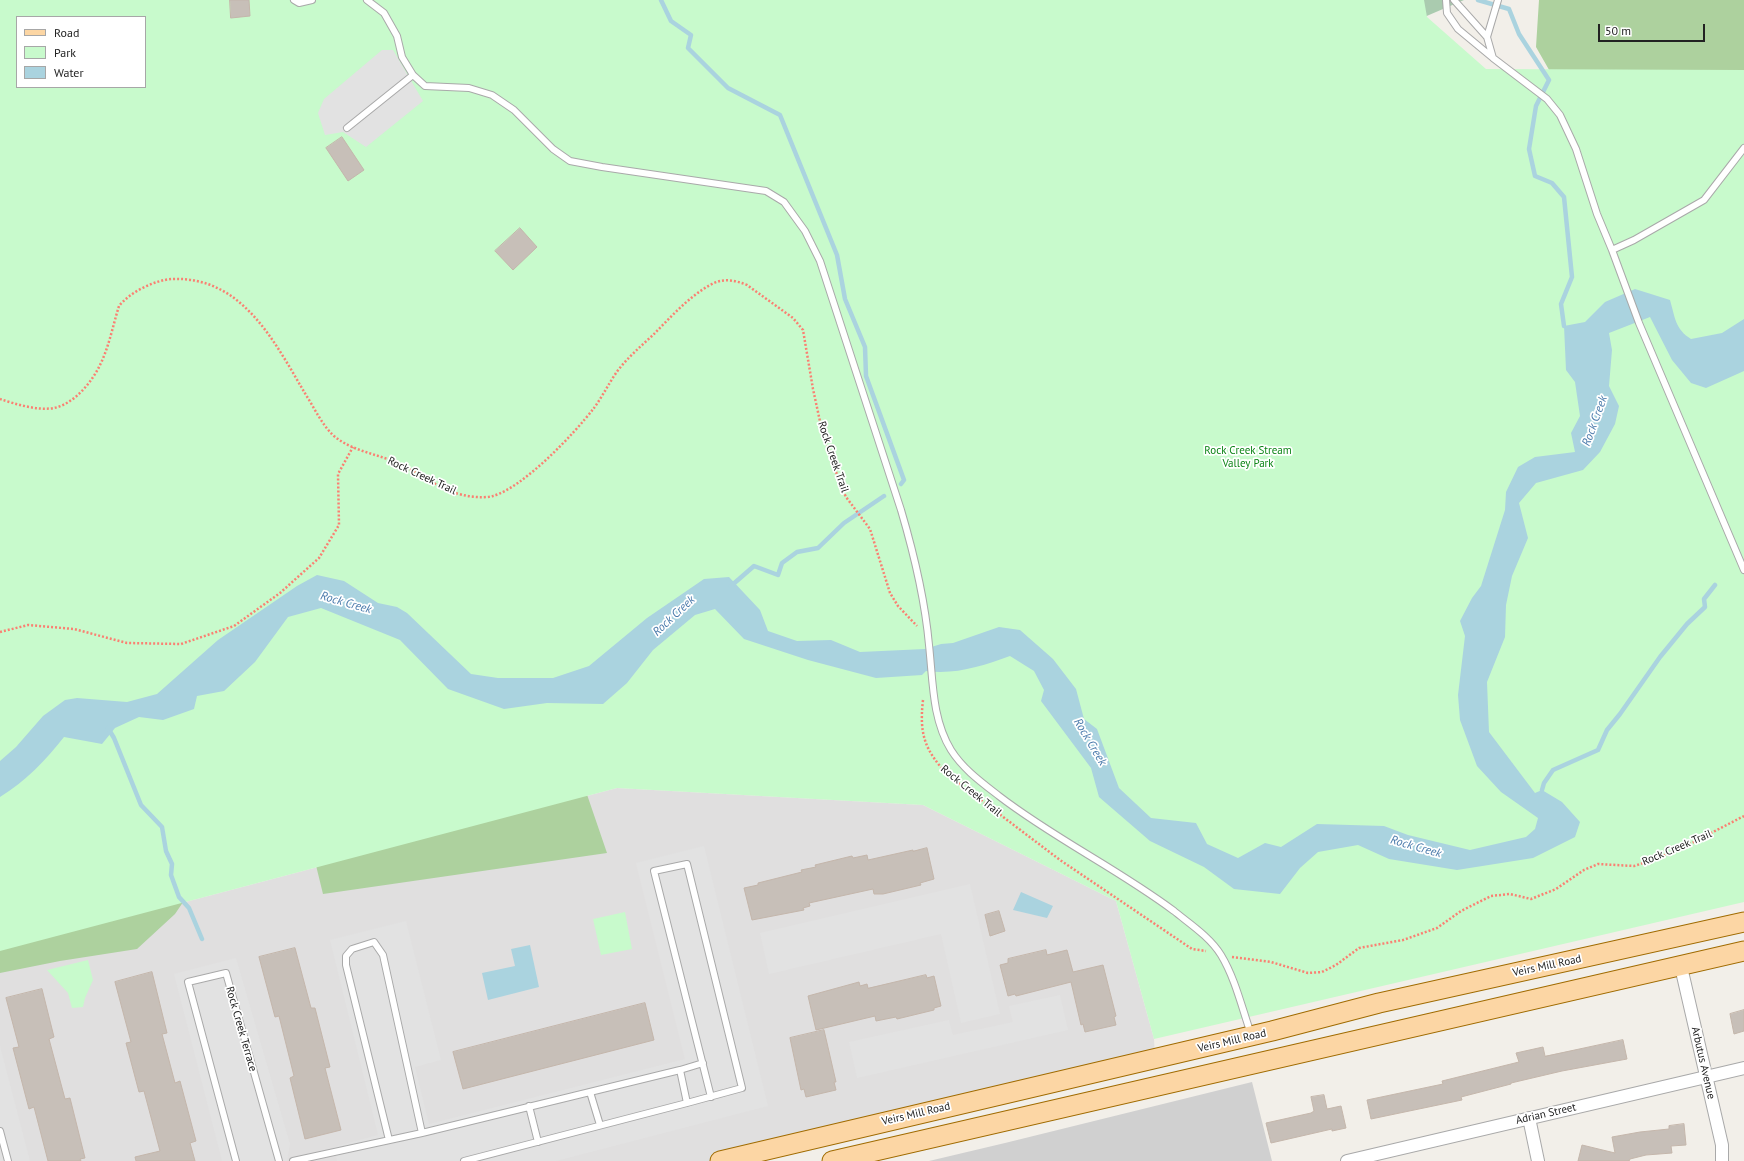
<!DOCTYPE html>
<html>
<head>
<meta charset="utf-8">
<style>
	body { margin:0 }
	#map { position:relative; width:1744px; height:1161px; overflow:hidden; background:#f2efe9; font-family:"PT Sans",sans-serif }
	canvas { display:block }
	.legend { position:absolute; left:16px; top:16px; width:130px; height:72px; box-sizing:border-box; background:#fff; border:1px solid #a7a7a7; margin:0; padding:5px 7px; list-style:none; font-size:12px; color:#222 }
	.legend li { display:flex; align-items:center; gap:8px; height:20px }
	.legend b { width:20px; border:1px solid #a7a7a7 }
	.scale { position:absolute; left:1598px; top:24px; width:107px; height:18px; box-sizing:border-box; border:2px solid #222; border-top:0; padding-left:5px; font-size:12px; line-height:14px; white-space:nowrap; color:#222; -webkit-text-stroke:3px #fff; paint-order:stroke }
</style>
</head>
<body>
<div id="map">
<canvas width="1744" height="1161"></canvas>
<ul class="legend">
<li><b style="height:5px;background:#fcd6a4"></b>Road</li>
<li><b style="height:11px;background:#c8facc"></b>Park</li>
<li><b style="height:11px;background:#aad3df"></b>Water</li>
</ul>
<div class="scale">50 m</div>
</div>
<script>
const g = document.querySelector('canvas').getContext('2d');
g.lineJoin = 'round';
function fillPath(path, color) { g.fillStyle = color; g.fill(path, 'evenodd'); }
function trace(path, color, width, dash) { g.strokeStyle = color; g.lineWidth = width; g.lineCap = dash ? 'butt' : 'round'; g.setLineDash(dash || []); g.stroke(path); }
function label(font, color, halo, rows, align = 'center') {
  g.font = font + ' "PT Sans",sans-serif'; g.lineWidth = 3.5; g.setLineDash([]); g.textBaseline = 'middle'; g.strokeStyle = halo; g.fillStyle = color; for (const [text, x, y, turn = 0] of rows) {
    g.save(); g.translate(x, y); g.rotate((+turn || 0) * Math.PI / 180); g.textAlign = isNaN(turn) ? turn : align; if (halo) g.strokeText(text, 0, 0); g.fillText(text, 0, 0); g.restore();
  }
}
fillPath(new Path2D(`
	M617,788L923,805L1116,901L1154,1039L1155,1059L720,1161H0V951Z`), '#e0dfdf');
fillPath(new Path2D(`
	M1252,1082L1272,1161H929L1005,1143Z`), '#d0d0d0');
fillPath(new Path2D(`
	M1539,0H1744V108L1592,145L1536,47Z
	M581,777L607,853L323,894L310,841L198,880L175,914L137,949L60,961L0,973V862Z`), '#add19e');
fillPath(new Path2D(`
	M1408,0H1464L1415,21Z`), '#aacbaf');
fillPath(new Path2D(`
	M0,0H1424L1427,17L1486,69L1744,70V902L1154,1039L1116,901L923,805L617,788L0,951ZM17,17H145V87H17Z
	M625,912L632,949L601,955L593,919Z
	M88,960L93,980L85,998L83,1007L72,1008L68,993L47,970Z`), '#c8facc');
fillPath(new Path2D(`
	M382,50H393L423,101L366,147L343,132L325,135L318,113L324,99Z
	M704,846L768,1106L556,1161H337L334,1147L378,1135L330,940L406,921L441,1060L415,1067L429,1124L685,1059L636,863Z
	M970,884L1000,1014L961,1023L941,934L769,974L760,933Z
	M236,958L290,1144L287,1161H222L174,974Z
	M1060,995L1068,1030L857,1078L849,1042L949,1020L953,1035L1013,1022L1009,1006Z
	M0,1046L30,1161H0Z`), '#e2e2e2');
fillPath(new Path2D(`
	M1635,289L1670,300C1675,317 1675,329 1691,339L1722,333L1744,319V371L1706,388L1691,383L1672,360L1650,317L1609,333L1612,350L1609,386L1619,406L1615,424L1600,452L1583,470L1536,483L1519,503L1528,538L1512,576L1506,605L1505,637L1487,682L1489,732L1535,793L1542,790L1562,802L1580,822L1575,837L1533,858L1457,870L1389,859L1358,845L1318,852L1300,868L1280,894L1234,889L1204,867L1150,841L1099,797L1091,768L1041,701L1044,690L1034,671L1010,656C983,666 955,675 926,671L922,675L876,678L808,660L744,639L715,609L695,615L653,650L627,683L603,704L547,703L504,709L448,689L400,640L321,608L288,617L255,662L224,691L197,696L194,709L163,720L139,717L115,728L102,744L64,737C45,761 26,781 0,797V761L16,747L43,716L65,700L77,698L127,702L157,694L218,640L297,586L317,575L344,581L378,603L397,607L407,613L471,674L498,678H553L589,666L647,618L704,579L729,577L760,610L768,631L797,641L831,640L860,652L925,649L941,644L953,643L999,627L1020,630L1053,659L1076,689L1084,719L1097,729L1119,788L1151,818L1196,823L1207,844L1238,858L1265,843L1281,847L1317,824L1384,826L1408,835L1470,850L1526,837L1535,829L1538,818L1501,792L1477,766L1460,720L1458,695L1465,636L1460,621L1472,598L1481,586L1505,510L1506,492L1518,467L1535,457L1575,452L1571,433L1580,416L1575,382L1566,370L1564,326L1585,322L1605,302Z
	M1021,892L1053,906L1047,918L1013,910Z
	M530,945L539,987L488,1000L482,973L515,966L511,949Z`), '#aad3df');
trace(new Path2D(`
	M661,0L671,21L691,35L688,48L728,88L780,115L837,255L845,299L865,347L866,376L904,480L901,484
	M1478,0L1509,9L1519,34L1549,80L1536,106L1529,149L1535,176L1552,183L1564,197L1572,277L1561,304L1564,326
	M731,586L754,566L778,575L782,563L797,552L818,548L844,523L884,496
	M108,728L114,738L141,805L162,827L166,851L172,864L171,875L179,897L189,908L202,939
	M1542,790L1544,783L1553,770L1598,750L1607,730L1620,714L1660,657L1687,624L1705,607L1704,599L1715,585`), '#aad3df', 4.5);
const building = new Path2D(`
	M230,0H249L250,16L231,18Z
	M342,137L364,170L348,181L326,148Z
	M520,228L537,247L513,270L495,251Z
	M927,848L934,879L920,883L921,885L883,894H874L873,889L809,903L810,906L803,908L804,910L752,920L744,888L758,885V883L802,872L801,870L816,867L815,865L852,856L853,858L867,855L868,860L913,850V851Z
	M999,911L1005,931L990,936L985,915Z
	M295,948L311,1008H315L330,1067L325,1068L341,1130L305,1139L290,1078L294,1076L279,1016L275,1017L259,957Z
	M1046,950L1047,955L1067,950L1073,972L1103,965L1116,1016L1114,1017L1116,1025L1085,1032L1083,1024L1081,1025L1071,982L1016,996L1015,994L1008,996L1000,965L1008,963V959Z
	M152,972L167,1033L162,1034L175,1083L180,1081L196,1141L190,1143L195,1161H136L135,1157L160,1151L144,1091L139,1092L126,1043L131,1042L115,982Z
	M926,975L927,978L934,976L941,1006L934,1008V1010L897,1019L896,1017L876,1021L875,1016L816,1030L808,996L859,982L860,986L867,984L868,988Z
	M42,989L54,1037L49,1039L65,1099L70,1098L85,1158L80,1159L81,1161H48L34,1107L29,1109L13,1048L19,1047L6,998Z
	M645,1003L654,1040L463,1089L453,1052Z
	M1744,1010V1031L1734,1034L1730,1014Z
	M824,1030L836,1082H834L836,1090L806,1097L804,1089L801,1090L790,1038Z
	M1623,1040L1627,1059L1562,1071L1511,1083V1084L1461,1097L1462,1100L1371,1119L1367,1100L1443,1084L1442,1081L1519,1062L1516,1053L1543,1047L1545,1056Z
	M1324,1095L1327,1109L1341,1106L1346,1128L1332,1131V1129L1271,1143L1266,1123L1311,1113L1314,1111L1311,1097Z
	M1684,1124L1686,1145L1671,1146L1672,1153L1646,1155L1630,1159L1629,1161H1578L1582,1145L1615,1153L1612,1137L1640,1132L1669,1129V1126Z`);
fillPath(building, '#c7bfb8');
trace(building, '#c4b6ab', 1);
const service = new Path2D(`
	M294,0L299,3L312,0
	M367,0L384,13L397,36L402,57L413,75L425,86L469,88L492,95L514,110L553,149L570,161L602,167L766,191L784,202L805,231L820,261L901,510C914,554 925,600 929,645C933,681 932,719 951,750C963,769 981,782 999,796C1055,839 1118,869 1174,911C1190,924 1210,937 1221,955C1235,978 1242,1008 1251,1034
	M1446,0L1447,13L1458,29L1493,58
	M1454,0L1487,37L1493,58L1547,99L1560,115L1576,149L1597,214L1612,250
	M1487,37L1498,0
	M347,128L413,75
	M1744,148L1704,200L1634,240L1612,250L1639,323L1744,570
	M680,1070L703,1063
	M590,1092L600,1125
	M529,1106L538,1142
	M0,1131L8,1161
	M389,1140L346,965V956L352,949L374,942L383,955L422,1133
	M236,1161L188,982L226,973L279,1161
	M293,1161L422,1133L680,1070L687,1103L742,1088L687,864L654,871L711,1097
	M464,1161L687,1103`);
const minor = new Path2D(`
	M1681,967L1722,1145V1161
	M1529,1118L1538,1161
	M1347,1161L1744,1068`);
const primary = new Path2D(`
	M720,1161L1272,1031L1379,1003L1744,922
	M832,1161L1744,951`);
trace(service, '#a9a9a9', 8);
trace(minor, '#a9a9a9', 14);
trace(primary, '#a06b00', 21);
trace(new Path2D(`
	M0,399C15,404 38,411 54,408C74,404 92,382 100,365C109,347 113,325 119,306C130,292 155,280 172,279C243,276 275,343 306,395C315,409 322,425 334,436C353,452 380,454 402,465C418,473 435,485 452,492C464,496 481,499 493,496C524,487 574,434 594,408C602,397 608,385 616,373C626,359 640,347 653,335C670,318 689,296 712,284C723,278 735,280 747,285L793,318L803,330L813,389L821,426L840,484L846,497L870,529L890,593L898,606L917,626
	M0,632L28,625L74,629L127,643L181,644L234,626L280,593L319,558L339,525L338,474L353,447
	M923,700C919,735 925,751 949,776L1060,860L1192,949L1206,951
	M1232,957L1271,962L1308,973L1322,972L1336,965L1359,948L1403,940L1437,928L1461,911L1491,896L1510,894L1531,899L1556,889L1584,870L1598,864L1634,866L1656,859L1686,846L1744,816`), '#fa8072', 2.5, [2, 2]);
trace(service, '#fff', 6);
trace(minor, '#fff', 12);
trace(primary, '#fcd6a4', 19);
label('11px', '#0c8416', '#fff', [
	["Rock Creek Stream",1248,451],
	["Valley Park",1248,464]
]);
label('11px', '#222', '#fff', [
	["Rock Creek Trail",833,457,71],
	["Rock Creek Trail",422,476,25],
	["Rock Creek Trail",971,791,39],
	["Rock Creek Trail",1677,848,-23],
	["Veirs Mill Road",1547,966,-12],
	["Rock Creek Terrace",241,1029,74],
	["Veirs Mill Road",1232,1041,-13],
	["Arbutus Avenue",1703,1063,77],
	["Veirs Mill Road",916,1114,-13],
	["Adrian Street",1546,1114,-13]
]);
label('italic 12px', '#4a7aab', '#fff', [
	["Rock Creek",1595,421,-70],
	["Rock Creek",346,603,16],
	["Rock Creek",674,616,-43],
	["Rock Creek",1090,742,59],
	["Rock Creek",1416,847,16]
]);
</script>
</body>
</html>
